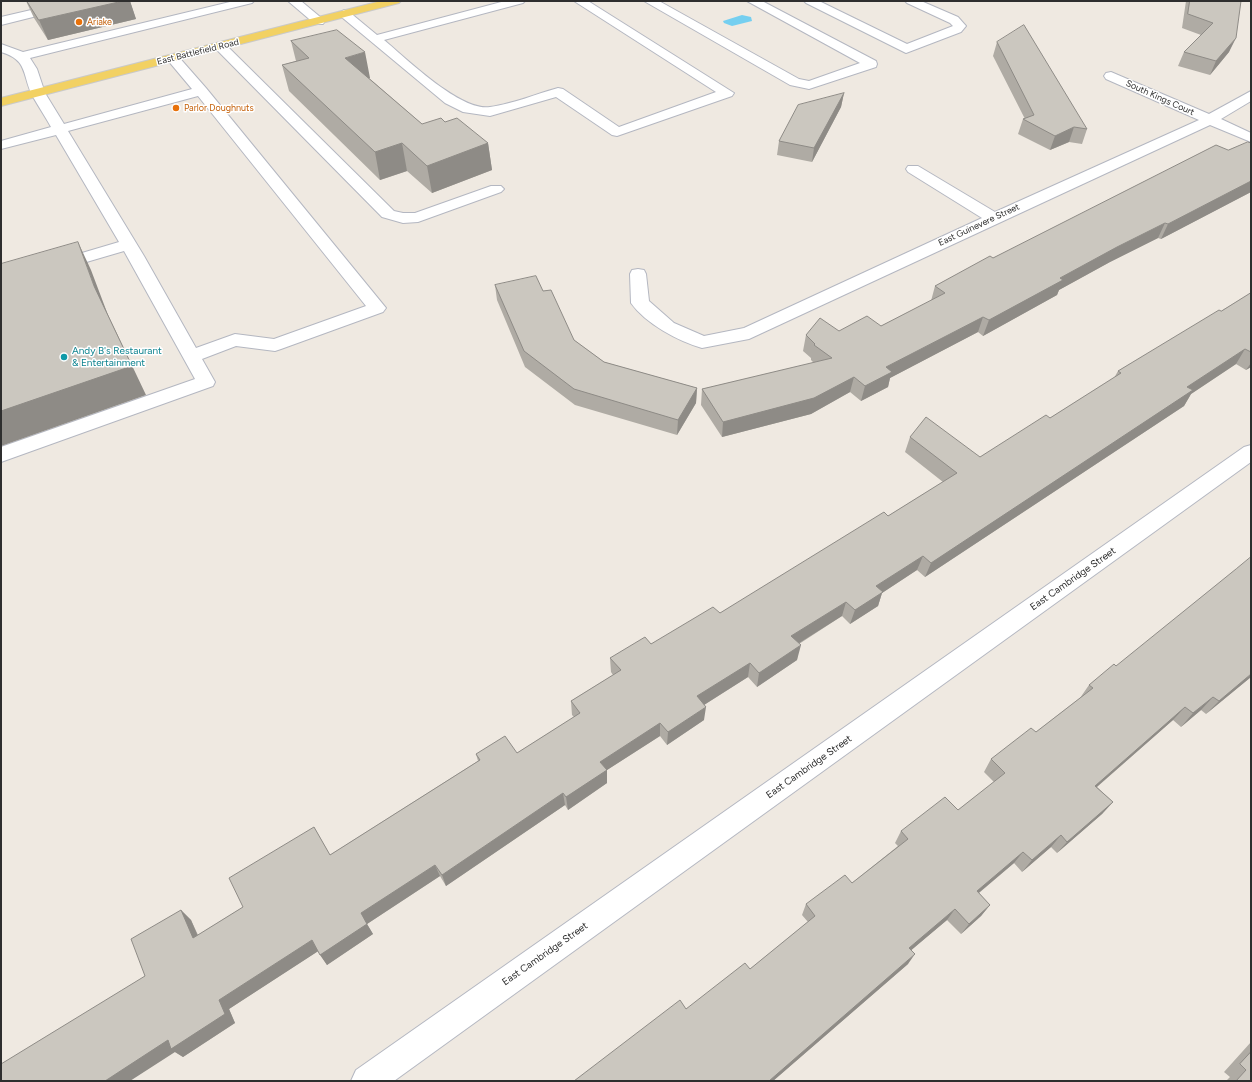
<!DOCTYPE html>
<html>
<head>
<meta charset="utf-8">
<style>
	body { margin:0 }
	#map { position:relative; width:1252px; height:1082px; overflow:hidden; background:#efe9e1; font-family:Figtree,sans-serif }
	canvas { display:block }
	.frame { position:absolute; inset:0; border:2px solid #2e2e2e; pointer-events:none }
</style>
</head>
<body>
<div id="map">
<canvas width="1252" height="1082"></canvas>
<div class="frame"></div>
</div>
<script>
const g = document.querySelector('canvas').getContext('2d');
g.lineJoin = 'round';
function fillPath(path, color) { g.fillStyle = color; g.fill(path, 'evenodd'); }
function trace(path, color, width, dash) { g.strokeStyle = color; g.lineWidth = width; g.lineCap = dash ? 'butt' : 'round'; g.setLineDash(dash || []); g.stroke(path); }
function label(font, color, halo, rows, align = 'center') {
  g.font = font + ' Figtree,sans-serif'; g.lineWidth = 3; g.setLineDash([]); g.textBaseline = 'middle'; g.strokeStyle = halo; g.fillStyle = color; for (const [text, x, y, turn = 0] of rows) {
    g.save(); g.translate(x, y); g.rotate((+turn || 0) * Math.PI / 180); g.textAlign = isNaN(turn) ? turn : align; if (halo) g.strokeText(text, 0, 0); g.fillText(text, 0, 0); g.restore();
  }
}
fillPath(new Path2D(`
	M742,15L751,17L752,21L732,26L724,23L723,21Z`), '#75cff0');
const minor = new Path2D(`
	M70,1H91L89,3L1,25V17Z
	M234,1H254L252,3L30,58L37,69L45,93L64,124L192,89L166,58L172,54L177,55L206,88L386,308L383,312L281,349L275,351L236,346L202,359L215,382L213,386L1,462V447L195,379L124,251L1,287V277L119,242L56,135L1,149V141L51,127C45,116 38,106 32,95C22,74 28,60 1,52V44L23,52ZM198,96L366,306L274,339L235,334L196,348L144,256L68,131Z
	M288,1H301L325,21L323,24H315Z
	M505,1H525L523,3L384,40C407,59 461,112 490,107C513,104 536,94 558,88L563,89L619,127L716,92L574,1H588L734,93L732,96L617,136L612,135L556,97L490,116L463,112L445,103L338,14L344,10L348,11L377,35Z
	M644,1H659L799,79L809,81L860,63L747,1H762L876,61L877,64L876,67L809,89L790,85Z
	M804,1H819L907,44L953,26L950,23L907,3L905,1H921L958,17L966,26L961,32L906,53L806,3Z
	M220,42L224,43L394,211L403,213H415L491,186H501L504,189L501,192L418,222L403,223L382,217L216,49L214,46Z
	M1111,72L1209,114L1251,91V101L1221,119L1251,133V142L1210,125L749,339L702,348C678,341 646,324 631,303L630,274L632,270L638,269L644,270L646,274L649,301L674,323L704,336L744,328L982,218L908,172L906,169L908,166H918L995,212L1199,120L1106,79L1104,76L1106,73Z
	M1251,445V462L394,1081H351L356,1070L1244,447Z`);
const major = new Path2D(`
	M381,1H401L399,3L1,106V98Z`);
trace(minor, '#b4b7c1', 2);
trace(major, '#c9c9c9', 2);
fillPath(minor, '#fff');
fillPath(major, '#f2d163');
fillPath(new Path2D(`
	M26,1H130L136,19L48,40L34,18Z
	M1186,1H1241L1229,52L1210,75L1178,66L1184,52L1201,35L1182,28Z
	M291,41L370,78H369L422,124L445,122L488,143L492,170L432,193L407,171L380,180L289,91L282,65L296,61Z
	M997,42L1087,129L1082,144L1069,142L1050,150L1018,134L1023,119H1025L993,56Z
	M844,93L841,107L812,162L777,155L779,141Z
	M1251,143V192L1161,239L1158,238L1110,262L1059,290L1057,295L983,336L978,332L890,378L888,387L861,401L850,392L811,414L722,437L701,405L702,389L814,363L811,360V358L803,351L806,335L881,326L931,301L935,286L993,258L1228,150Z
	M495,285L543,291L574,340L604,362L697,388L696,403L677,435L575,405L525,367L497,300Z
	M1251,293V367L1246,370L1236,364L1191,394L1184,406L925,577L917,570L882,593L878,606L850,624L842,616L799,644L797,660L757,687L748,677L704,705V720L667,745L660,736L607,770V783L568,810L565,805L446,886L440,876L367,924L373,934L327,965L318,951L229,1009L235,1023L183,1057L175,1052L145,976L181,910L191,920L198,935L243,907L314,827L330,855L478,761L476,754L517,753L574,717L572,715L571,701L613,675L611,672L610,658L651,644L720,613L888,516L943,482L905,452L910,437L980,457L1050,418L1114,378L1118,371L1221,311Z
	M1116,666L1251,677L1206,714L1201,710L1181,727L1173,720L1097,787L1113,802L1102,814L1057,853L1051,847L1022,872L1014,863L979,893L990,905L981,916L961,934L947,920L911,950L908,964L773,1081H574L686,1009L750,969L808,922L802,915L806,904L852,883L898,846L895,843L901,831L958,810L994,782L984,772L991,759L1036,732L1080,698L1089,685Z
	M1251,1042V1081H1226L1230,1077L1224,1072Z`), '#afaba4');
fillPath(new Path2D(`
	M123,1H130L136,19L48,40L39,20Z
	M1236,38L1229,52L1210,75L1216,61Z
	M365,52L370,78L351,84L345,58Z
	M844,93L841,107L812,162L814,148Z
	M1074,127L1069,142L1050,150L1055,136Z
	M402,143L407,171L380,180L375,152Z
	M488,143L492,170L432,193L427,166Z
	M1251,181V192L1161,239L1168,224Z
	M1165,223L1158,238L1110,262L1059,290L1057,295L983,336L989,320L1060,278L1117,247Z
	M78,242L91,270L108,315L146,395L1,446V411L94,286Z
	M983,317L978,332L890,378L888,387L861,401L865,386L886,367Z
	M1245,349L1236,364L1191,394L1184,406L925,577L931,563L1187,387Z
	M1251,363V367L1246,370Z
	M854,377L850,392L811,414L722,437L723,422Z
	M697,388L696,403L677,435L678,420Z
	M923,556L917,570L882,593L878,606L850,624L855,610L876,586Z
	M846,602L842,616L788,650L791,636Z
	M801,645L797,660L757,687L759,673Z
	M750,663L748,677L696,710L697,696Z
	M1251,674V677L1206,714L1219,701Z
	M1213,697L1201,710L1181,727L1193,713Z
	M706,707L704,720L667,745L668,732Z
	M1185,707L1173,720L1084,798L1095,786Z
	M660,723V736L607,770V783L568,810L566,797L600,762Z
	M563,793L565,805L446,886L442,875Z
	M1113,802L1102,814L1057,853L1067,842Z
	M1061,835L1051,847L1022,872L1032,860Z
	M1023,852L1014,863L969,901L977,891Z
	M435,865L440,876L367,924L373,934L327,965L320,955L361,913Z
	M990,905L981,916L961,934L969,924Z
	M955,909L947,920L902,958L909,948Z
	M181,910L191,920L203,948L193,938Z
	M312,940L320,950L229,1009L235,1023L183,1057L175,1052L130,1081H105L219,1000Z
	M915,954L908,964L773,1081H769Z`), '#8e8b86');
const building = new Path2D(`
	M27,1H123L39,20Z
	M1190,1H1241L1236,38L1216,61L1184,52L1213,23L1188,14Z
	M1024,25L1087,129L1074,127L1055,136L1023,119L1034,115L997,42Z
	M337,30L365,52L345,58L422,124L441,118L445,122L457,118L488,143L427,166L402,143L375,152L282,65L309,58L291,41Z
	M844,93L814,148L779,141L798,105Z
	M1248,142L1251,143V181L1168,224L1165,223L1117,247L1060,278L1063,280L989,320L983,317L886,367L892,372L865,386L854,377L814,398L723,422L702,389L832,358L814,345L815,344L806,335L820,318L839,331L867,316L881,326L945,293L935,286L990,256L993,258L1216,145L1228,150Z
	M78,242L94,286L132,366L1,411V264Z
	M536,276L543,291L551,290L574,340L604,362L697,388L678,420L574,389L524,351L495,285Z
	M1251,293V352L1245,349L1187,387L1193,390L931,563L923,556L876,586L883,592L855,610L846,602L791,636L801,645L759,673L750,663L697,696L706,707L668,732L660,723L600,762L607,770L566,797L563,793L442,875L435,865L361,913L367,924L320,955L312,940L219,1000L225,1014L171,1049L168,1040L105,1081H1V1064L145,976L131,939L181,910L193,938L243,907L229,878L314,827L330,855L480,760L476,754L505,736L517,753L580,713L571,701L621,670L610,658L645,637L651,644L713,607L720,613L884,512L888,516L957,473L910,437L926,417L980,457L1046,415L1050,418L1121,373L1118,371L1219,310L1221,311Z
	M1251,557V674L1219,701L1213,697L1193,713L1185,707L1095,786L1113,802L1067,842L1061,835L1032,860L1023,852L977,891L990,905L969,924L955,909L909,948L915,954L769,1081H574L680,1000L686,1009L745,963L750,969L815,916L806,904L845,875L852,883L908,839L901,831L945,797L958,810L1005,773L991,759L1031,728L1036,732L1093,688L1089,685L1114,664L1116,666L1236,569Z
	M1251,1052V1081H1236L1246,1070L1240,1064Z`);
fillPath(building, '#cbc7bf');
trace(building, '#8e8b86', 1);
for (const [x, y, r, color] of [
	[79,22,4,"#e8710a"],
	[176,108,4,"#e8710a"],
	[64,357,4,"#0f9aa8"]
]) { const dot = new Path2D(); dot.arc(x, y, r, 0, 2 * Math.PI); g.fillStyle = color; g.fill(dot); trace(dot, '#fff', 1.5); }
label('9px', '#c56008', '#fff', [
	["Ariake",87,22],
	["Parlor Doughnuts",184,108]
], 'left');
label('9px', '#2e2e2e', '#fff', [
	["East Battlefield Road",198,52,-14],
	["South Kings Court",1160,98,24],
	["East Guinevere Street",979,225,-25]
]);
label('10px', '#0d838f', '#fff', [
	["Andy B's Restaurant",72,351],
	["& Entertainment",72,363]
], 'left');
label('10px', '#2e2e2e', '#fff', [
	["East Cambridge Street",1073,579,-35],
	["East Cambridge Street",809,767,-35],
	["East Cambridge Street",545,954,-35]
]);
</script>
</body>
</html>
